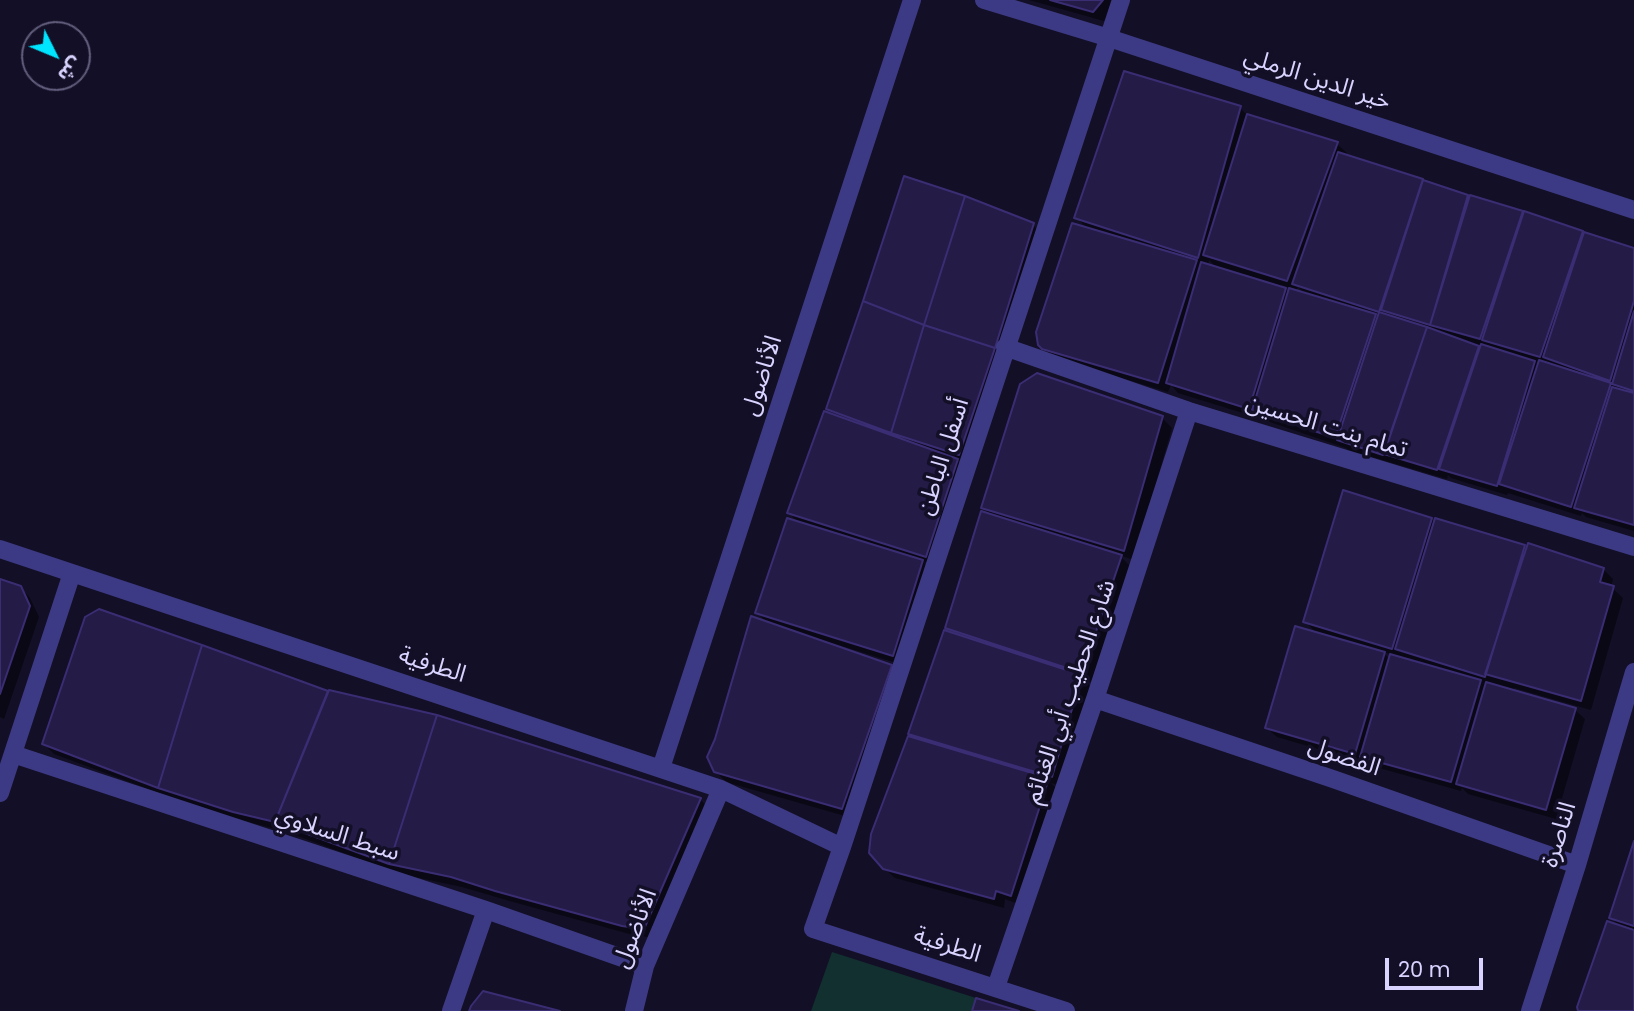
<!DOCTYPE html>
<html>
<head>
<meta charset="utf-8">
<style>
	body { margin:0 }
	#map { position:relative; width:1634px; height:1011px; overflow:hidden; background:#130f26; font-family:Poppins,"Noto Sans Arabic",sans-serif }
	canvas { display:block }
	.north { position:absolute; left:21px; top:21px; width:70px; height:70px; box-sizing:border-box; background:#130f26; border:2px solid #625e7d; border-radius:50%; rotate:133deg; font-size:19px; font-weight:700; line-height:28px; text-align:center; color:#d9d4ff }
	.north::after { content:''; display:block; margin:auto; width:24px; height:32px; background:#00e5ff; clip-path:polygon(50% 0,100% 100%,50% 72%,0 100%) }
	.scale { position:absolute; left:1385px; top:958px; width:98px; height:32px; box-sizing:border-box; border:4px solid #d9d4ff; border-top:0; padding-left:9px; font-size:21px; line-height:24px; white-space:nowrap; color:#d9d4ff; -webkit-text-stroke:5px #130f26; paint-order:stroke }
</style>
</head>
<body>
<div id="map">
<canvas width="1634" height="1011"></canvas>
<div class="north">ش</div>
<div class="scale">20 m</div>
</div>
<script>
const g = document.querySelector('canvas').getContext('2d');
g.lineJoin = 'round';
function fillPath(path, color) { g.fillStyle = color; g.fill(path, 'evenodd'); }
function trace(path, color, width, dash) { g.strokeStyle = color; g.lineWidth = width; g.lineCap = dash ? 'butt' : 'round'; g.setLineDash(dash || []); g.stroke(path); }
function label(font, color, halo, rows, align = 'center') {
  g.font = font + ' Poppins,"Noto Sans Arabic",sans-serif'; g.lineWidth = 7; g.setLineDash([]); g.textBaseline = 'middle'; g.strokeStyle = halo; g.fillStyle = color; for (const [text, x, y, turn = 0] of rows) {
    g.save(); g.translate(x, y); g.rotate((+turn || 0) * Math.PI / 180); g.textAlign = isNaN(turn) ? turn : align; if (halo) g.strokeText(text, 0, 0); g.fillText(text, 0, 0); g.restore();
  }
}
fillPath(new Path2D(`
	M832,952L976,998L972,1011H811Z`), '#12302f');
fillPath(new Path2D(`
	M1029,0H1121L1104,21Z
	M1240,108L1248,116L1337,144L1347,153L1346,156L1467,196L1471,199V197L1523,212L1634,250V531L1586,517L1582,513L1581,516L1508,493L1507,495L1451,478L1448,475L1447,479L1348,450L1346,448L1264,420L1260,415L1259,418L1178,393L1171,385L1168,392L1054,358L1040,345L1089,230L1076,217ZM1209,260L1218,269L1208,265ZM1281,285L1291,288L1289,293ZM1298,287L1306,295L1296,292Z
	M1033,225L1043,235L969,464L957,460L967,470L936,566L923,562L932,571L903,665L832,643L831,646L892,667L901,677L852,818L726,782L715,771L768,624L757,612L800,524L789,513L837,418L828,409Z
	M1162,418L1172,428L1134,560L1119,555L1131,567L1091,682L1084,680L1091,687L1062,786L1051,783L1058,790L1021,905L1005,899L1004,908L895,878L884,868L917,740L910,733L955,635L947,628L991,516L983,508Z
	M1431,519L1435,523L1524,547L1528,550L1603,569L1613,579L1611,587L1623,598L1591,710L1514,688L1513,692L1575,710L1585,719L1556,819L1468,794L1462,788L1461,791L1372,766L1366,760L1365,763L1277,737L1267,728L1318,635L1305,621ZM1382,651L1392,655L1390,660Z
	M0,581L20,587L30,598L39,617L4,719L0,717Z
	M99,611L328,692L436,717L700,799L709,809L654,938L633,935L506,900L462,887L400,874L287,832L245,821L170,797L54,754L44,744Z
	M1634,846V1011H1580L1620,927L1611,918Z`), '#0007');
const building = new Path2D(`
	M1050,0H1103L1093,12Z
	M1124,71L1241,106L1198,258L1074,218Z
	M1247,114L1338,142L1287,281L1203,255Z
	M1338,152L1423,179L1379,312L1292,284Z
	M904,176L965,196L924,325L863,301Z
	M1423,180L1468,195L1430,325L1381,310Z
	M1470,195L1523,211L1480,339L1430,325Z
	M965,196L1034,223L995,348L924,325Z
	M1524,211L1583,231L1540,357L1482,340Z
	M1072,223L1197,260L1158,383L1042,349L1038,345L1036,332Z
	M1584,232L1634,248V301L1610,381L1543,357Z
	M1201,262L1286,288L1249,409L1166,383Z
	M1289,288L1376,314L1335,438L1252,410Z
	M863,301L924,325L891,433L826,409Z
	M1634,311V391L1612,384Z
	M1379,312L1427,327L1383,455L1337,440Z
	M924,325L995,348L959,455L891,433Z
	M1427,327L1479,346L1437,470L1384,454Z
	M1481,344L1535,361L1497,486L1439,469Z
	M1539,360L1611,383L1571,507L1499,484Z
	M1037,373L1163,416L1124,551L981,508L1020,384Z
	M1612,387L1634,393V525L1574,508Z
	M824,411L958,459L926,557L787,513Z
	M1343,490L1432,518L1392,649L1303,622Z
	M981,511L1122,555L1082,673L945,628Z
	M787,518L923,560L893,656L755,613Z
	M1435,518L1525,545L1485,677L1395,649Z
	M1528,543L1604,568L1600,582L1614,586L1581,701L1485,674Z
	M0,579L21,586L30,606L0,694Z
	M99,609L202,645L158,788L42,744L85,617Z
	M751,616L892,665L842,809L714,772L707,757L715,739Z
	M1295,626L1385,652L1355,754L1265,728Z
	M944,630L1082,675L1052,777L908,734Z
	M202,645L328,691L275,822L233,812L158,788Z
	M1390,654L1481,680L1451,782L1360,757Z
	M1486,682L1576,708L1546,810L1456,784Z
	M329,690L437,715L389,864L275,822Z
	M437,715L701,798L644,929L622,926L495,891L451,877L389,864Z
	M908,736L1049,778L1011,896L996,891L994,899L883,869L869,853L871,834Z
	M1634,841V926L1609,918Z
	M1607,921L1634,930V1011H1578L1577,1007Z
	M483,991L560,1011H469L471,1006Z
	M976,998L1019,1011H972Z`);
fillPath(building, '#241b47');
trace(building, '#3b2d73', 2);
trace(new Path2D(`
	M984,0L1109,38L1634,210
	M1005,347L1189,411L1634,547
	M0,549L721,789L842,847
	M1095,699L1333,779L1577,865
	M13,754L486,910L645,966
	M661,768L912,0
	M0,793L72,573
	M996,987L1095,699L1189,411
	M451,1011L486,910
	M634,1011L645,966L721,789
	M1066,1011L813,929L842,847L1121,0
	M1530,1011L1577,865L1634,672`), '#3d3a85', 18);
label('24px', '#d9d4ff', '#130f26', [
	["خير الدين الرملي",1317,80,18],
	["الأناضول",763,376,-72],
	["تمام بنت الحسين",1326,427,17],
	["أسفل الباطن",944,457,-72],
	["الطرفية",432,666,18],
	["شارع الحطيب أبي الغنائم",1071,692,-71],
	["الفضول",1344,758,19],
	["سبط السلاوي",337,835,18],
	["الناصرة",1560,835,-73],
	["الأناضول",636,929,-69],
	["الطرفية",947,946,18]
]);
</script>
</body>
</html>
